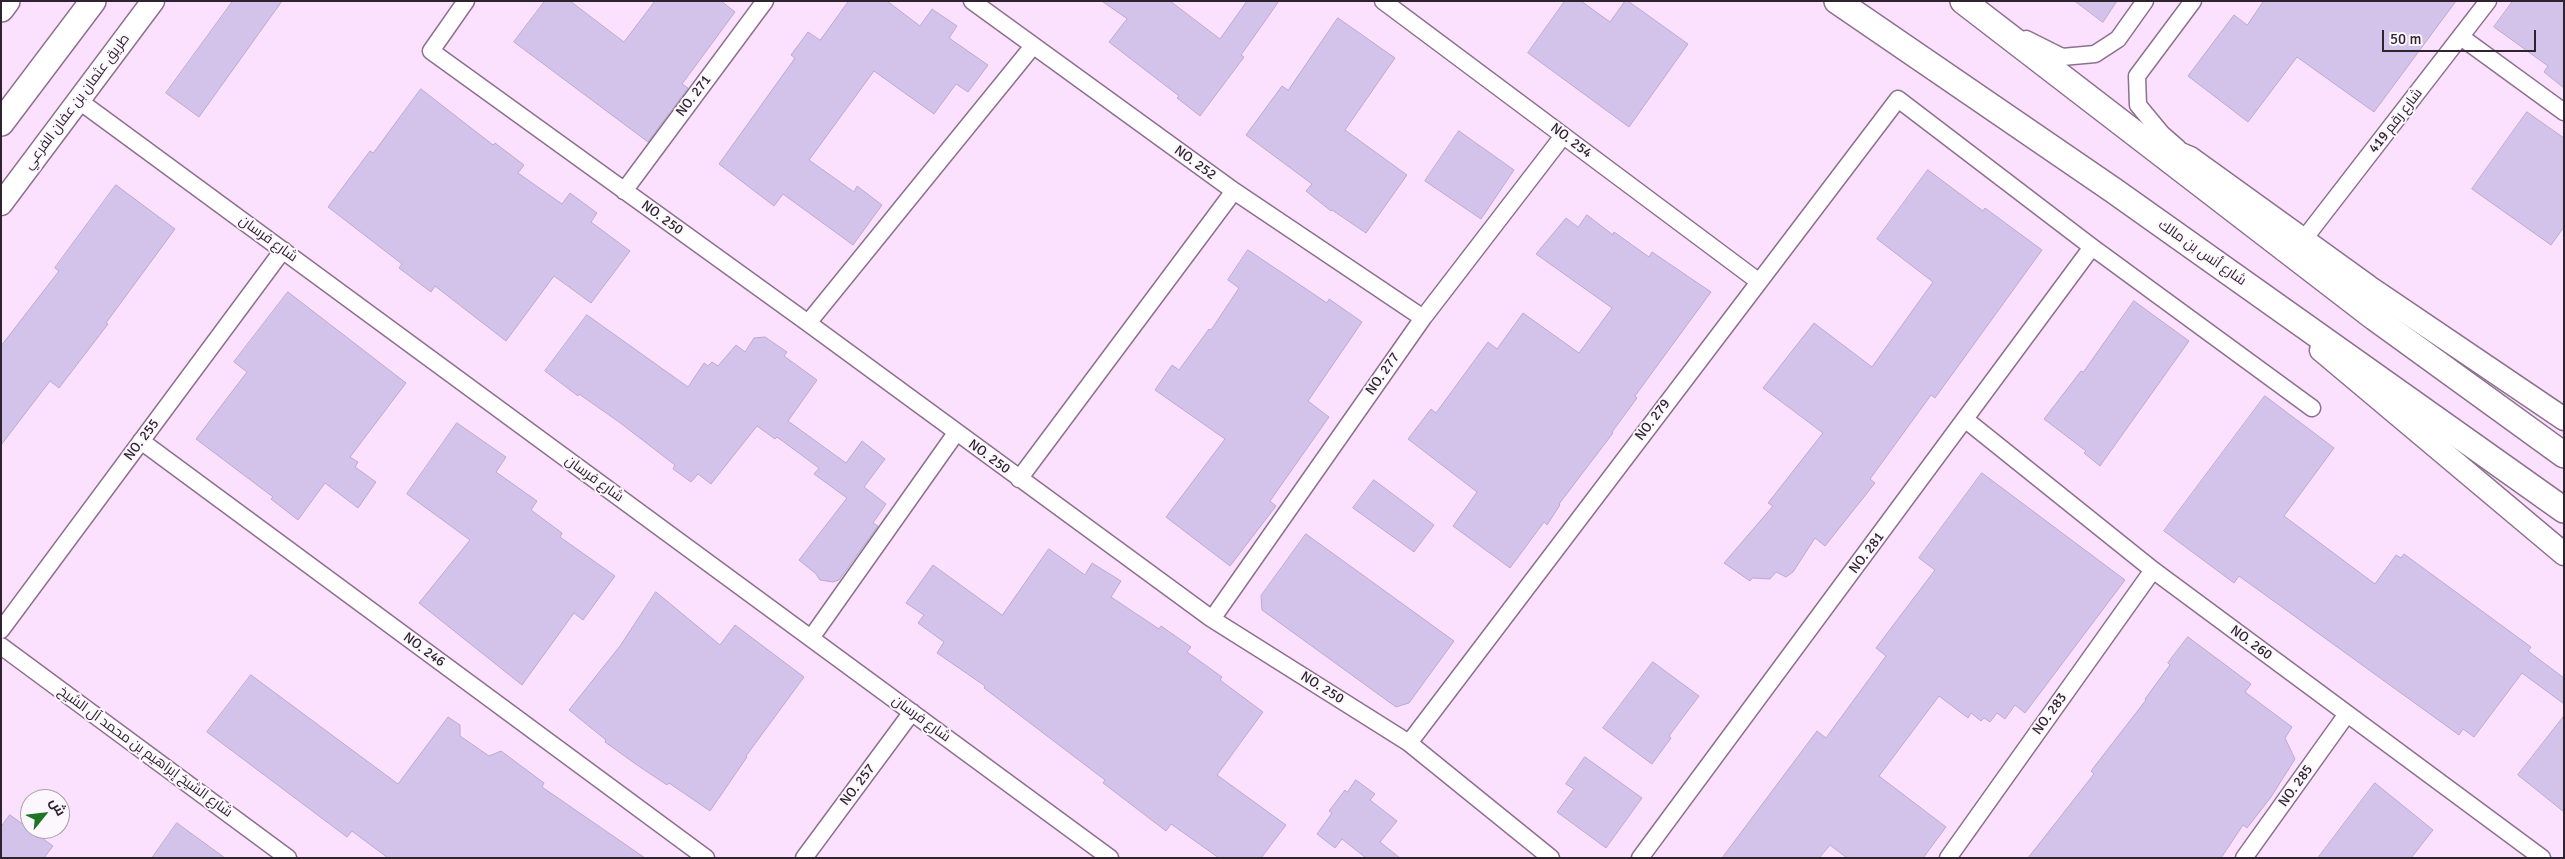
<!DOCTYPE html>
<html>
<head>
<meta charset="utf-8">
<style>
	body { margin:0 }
	#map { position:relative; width:2565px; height:859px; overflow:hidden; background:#fbe1fd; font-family:Signika,Cairo,sans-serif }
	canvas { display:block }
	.frame { position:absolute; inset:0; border:2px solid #2f2330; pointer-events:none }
	.north { position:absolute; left:20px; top:789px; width:50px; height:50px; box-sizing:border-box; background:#fcf6fd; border:1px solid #aaa2ab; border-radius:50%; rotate:61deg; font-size:14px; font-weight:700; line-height:20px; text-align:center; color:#2f2330 }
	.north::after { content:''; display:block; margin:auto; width:18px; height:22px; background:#1c7625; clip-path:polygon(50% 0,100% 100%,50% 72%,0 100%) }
	.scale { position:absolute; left:2382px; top:30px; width:154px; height:22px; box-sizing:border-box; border:2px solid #2f2330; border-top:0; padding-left:6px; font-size:15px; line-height:18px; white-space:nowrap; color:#2f2330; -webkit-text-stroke:4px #fcf6fd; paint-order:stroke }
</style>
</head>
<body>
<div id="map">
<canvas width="2565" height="859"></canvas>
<div class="frame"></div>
<div class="north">ش</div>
<div class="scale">50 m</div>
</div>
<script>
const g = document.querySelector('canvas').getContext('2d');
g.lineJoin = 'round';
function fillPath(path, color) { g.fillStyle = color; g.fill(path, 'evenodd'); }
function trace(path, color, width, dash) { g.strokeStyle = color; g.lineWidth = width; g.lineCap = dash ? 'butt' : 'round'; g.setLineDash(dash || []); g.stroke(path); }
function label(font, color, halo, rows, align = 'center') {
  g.font = font + ' Signika,Cairo,sans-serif'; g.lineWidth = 4; g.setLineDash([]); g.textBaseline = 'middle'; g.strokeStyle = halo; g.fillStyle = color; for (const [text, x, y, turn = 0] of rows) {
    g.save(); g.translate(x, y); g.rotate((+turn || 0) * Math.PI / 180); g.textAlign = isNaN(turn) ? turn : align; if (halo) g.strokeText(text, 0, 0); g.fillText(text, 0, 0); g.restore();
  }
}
const building = new Path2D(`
	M233,1H282L199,117L166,93Z
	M545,1H570L624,42L655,1H721L735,12L682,84L688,88L648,142L514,42Z
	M849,1H887L920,26L932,9L957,26L949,38L988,65L968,92L956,84L934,114L874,71L809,160L854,192L857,186L882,205L853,245L783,194L774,206L719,164L795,58L791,55L808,32L820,40Z
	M1102,1H1170L1220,39L1247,1H1279L1241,55L1244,57L1200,116L1177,98L1179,96L1109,42L1127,19Z
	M1565,1H1581L1610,22L1625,1H1628L1688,44L1629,127L1528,53Z
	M2075,1H2117L2103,22Z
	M2264,1H2456L2374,112L2297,57L2248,122L2188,76L2234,15L2247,25Z
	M2513,1H2564V88L2544,72L2548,66L2494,27Z
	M1338,18L1395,58L1345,130L1407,175L1366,233L1332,210L1331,211L1306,191L1312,184L1246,135L1282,86L1288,90Z
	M421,89L493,145L495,143L524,165L518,173L562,204L570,193L597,213L591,222L630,251L591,303L554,276L506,341L435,286L431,292L399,268L402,264L328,207L370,151L373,153Z
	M2527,112L2564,138V227L2551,245L2472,189Z
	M1459,131L1514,170L1481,219L1425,181Z
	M1928,170L1983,211L1985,208L2042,250L1935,398L1931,395L1870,479L1875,483L1825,546L1815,538L1793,572L1786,577L1776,572L1770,579L1752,578L1750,581L1724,563L1773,506L1768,503L1823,433L1763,388L1814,323L1872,367L1933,282L1877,239Z
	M116,185L175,229L106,323L108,324L59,388L50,381L1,445V346L59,271L55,268Z
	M1587,215L1613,235L1614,232L1649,257L1652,252L1711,292L1635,396L1637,398L1612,432L1613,433L1559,504L1560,505L1547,525L1544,522L1510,568L1453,526L1477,492L1408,439L1431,409L1436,413L1488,342L1497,349L1523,313L1579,353L1612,308L1536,254L1566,218L1578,227Z
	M1248,250L1327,303L1329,299L1362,322L1308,401L1329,417L1270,501L1276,506L1230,566L1166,517L1225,439L1155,390L1172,365L1179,370L1209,329L1211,330L1239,288L1228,280Z
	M288,292L406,383L350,457L358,462L355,467L376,482L358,508L325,483L298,520L271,499L273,497L196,439L247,372L234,362Z
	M2134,301L2189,341L2100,466L2084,453L2086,451L2044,419L2081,371L2083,372Z
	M587,315L688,387L704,363L708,366L712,362L718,366L736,345L745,352L754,338L765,337L787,352L784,356L817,380L788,421L846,463L862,441L885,459L864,487L886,504L873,523L878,526L839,580L833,582L820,580L816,574L799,560L847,498L814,474L819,468L777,437L775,439L757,426L711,484L698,474L691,482L673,469L675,465L619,422L579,394L578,396L545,371Z
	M2265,396L2334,448L2284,516L2375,584L2396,555L2401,558L2404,554L2531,647L2528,651L2564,678V704L2522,673L2474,737L2463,729L2459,735L2239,576L2234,583L2164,531Z
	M457,423L506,457L496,472L537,501L531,510L562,533L560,537L615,576L583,620L574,613L522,685L419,603L470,540L407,494Z
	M1982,473L2125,580L2025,713L2015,705L2005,719L1997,713L1990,722L1984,718L1981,721L1971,713L1968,718L1939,696L1879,776L1946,827L1923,858H1847L1830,845L1819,858H1722L1817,731L1826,738L1886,656L1876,648L1935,570L1919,558Z
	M1374,480L1434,525L1414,552L1353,508Z
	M1306,534L1454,641L1409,703L1396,707L1262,610L1261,596Z
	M1049,549L1085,575L1092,563L1121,581L1111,597L1159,629L1161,626L1191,647L1187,652L1222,677L1220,680L1263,712L1217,775L1286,825L1261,858H1219L1171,824L1166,831L1103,783L1105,780L984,688L985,686L937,653L944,642L918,623L924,615L906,603L933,565L1002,615Z
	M656,592L720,645L735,625L804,677L746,756L747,757L710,811L669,783L667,785L637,765L605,742L606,740L569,710L620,646Z
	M2188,637L2251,684L2245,692L2292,727L2285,738L2295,759L2271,797L2247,828L2243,825L2221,858H2028L2094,774L2091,771L2146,700L2145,699L2170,665L2168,663Z
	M1653,662L1699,696L1669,736L1671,738L1652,764L1603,728Z
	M251,675L398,784L448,717L460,725V736L479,749L489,756L501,751L544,783L542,787L645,858H388L352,831L347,837L207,732Z
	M2564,716V812L2518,775Z
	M1585,757L1642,798L1606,848L1557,812L1574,789L1566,784Z
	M1356,780L1375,794L1370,800L1397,821L1380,842L1400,858H1366L1342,839L1335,848L1317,834L1332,813L1329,811L1345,790L1347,792Z
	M2375,783L2433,830L2411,858H2318Z
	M10,815L53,846L44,858H1V827Z
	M177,823L225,858H152Z`);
fillPath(building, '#d3c2ea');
trace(building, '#bbaad1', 1);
const street = new Path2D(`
	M466,1L431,51L808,323L1212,619L1409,743L1551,858
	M972,1L1234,191L1423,318
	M1383,1L1758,281
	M2461,37L2564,112
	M2026,39L2062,57L2095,54L2118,39L2145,1
	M78,100L1110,858
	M2178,148L2162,134L2138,105L2137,76L2193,1
	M624,191L765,1
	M2304,239L2488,1
	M808,323L1033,46
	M1966,420L2153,570L2542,858
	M141,441L706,858
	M1019,479L1234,191
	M1212,619L1423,318L1563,136
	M1,630L283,250
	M811,638L956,433
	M1,646L288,858
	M1409,743L1898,99L2092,247L2312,408
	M804,858L912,712
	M1640,858L2092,247
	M1948,858L2153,570
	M2244,858L2347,714`);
const secondary = new Path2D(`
	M2157,144L2190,158L2369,287L2564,419
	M1,204L153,1
	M2321,350L2564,554`);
const primary = new Path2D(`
	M1837,1L2113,190L2564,510
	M1963,1L2375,318L2564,455
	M1,9L7,1
	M1,123L93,1`);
trace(street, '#8d708f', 19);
trace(secondary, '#8d708f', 25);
trace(primary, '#8d708f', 28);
trace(street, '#fff', 16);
trace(secondary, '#fff', 22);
trace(primary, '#fff', 25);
label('14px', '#2f2330', '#fcf6fd', [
	["NO. 271",694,96,-53],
	["طريق عثمان بن عفان الفرعي",77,102,-53],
	["شارع رقم 419",2396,121,-52],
	["NO. 254",1571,141,37],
	["NO. 252",1195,163,36],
	["NO. 250",662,218,36],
	["شارع فرسان",268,239,36],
	["شارع أنس بن مالك",2202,253,35],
	["NO. 277",1383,374,-55],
	["NO. 279",1653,420,-53],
	["NO. 255",142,440,-53],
	["NO. 250",989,457,36],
	["شارع فرسان",594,479,36],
	["NO. 281",1867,553,-53],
	["NO. 260",2251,643,36],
	["NO. 246",424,650,36],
	["NO. 250",1322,688,32],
	["NO. 283",2050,714,-54],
	["شارع فرسان",921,719,36],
	["شارع الشيخ إبراهيم بن محمد آل الشيخ",145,752,36],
	["NO. 257",858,785,-53],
	["NO. 285",2296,786,-54]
]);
</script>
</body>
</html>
